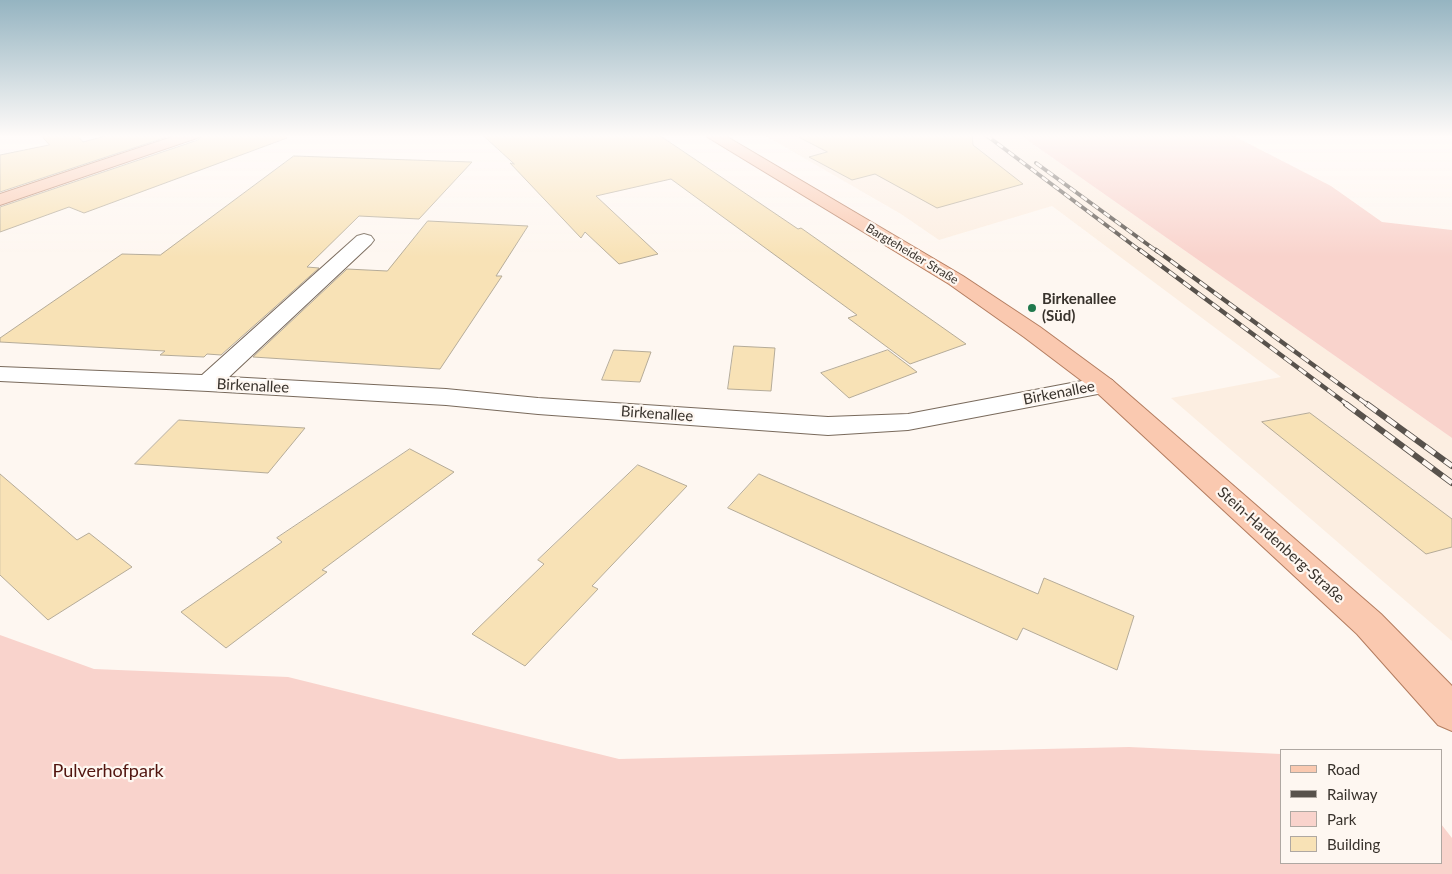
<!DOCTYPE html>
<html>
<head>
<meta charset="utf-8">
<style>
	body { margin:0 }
	#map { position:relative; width:1452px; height:874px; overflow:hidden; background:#fef7f1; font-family:Lato,sans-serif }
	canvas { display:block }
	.legend { position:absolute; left:1280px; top:749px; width:162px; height:115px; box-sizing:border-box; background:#fef7f1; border:1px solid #afa8a2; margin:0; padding:6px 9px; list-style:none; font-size:15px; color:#38322c }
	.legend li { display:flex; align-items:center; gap:10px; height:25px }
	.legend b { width:25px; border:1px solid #afa8a2 }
</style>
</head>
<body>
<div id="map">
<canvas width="1452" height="874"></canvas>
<ul class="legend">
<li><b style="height:6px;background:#fac9b0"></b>Road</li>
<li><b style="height:6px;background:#58524c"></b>Railway</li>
<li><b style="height:14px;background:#f9d3cc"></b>Park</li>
<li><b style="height:14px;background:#f8e2b6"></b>Building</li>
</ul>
</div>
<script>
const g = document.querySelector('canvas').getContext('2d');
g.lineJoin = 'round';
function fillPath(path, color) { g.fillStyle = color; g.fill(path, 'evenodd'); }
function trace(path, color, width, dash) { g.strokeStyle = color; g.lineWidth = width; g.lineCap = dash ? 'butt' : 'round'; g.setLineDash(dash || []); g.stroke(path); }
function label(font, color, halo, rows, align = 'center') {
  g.font = font + ' Lato,sans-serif'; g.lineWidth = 4.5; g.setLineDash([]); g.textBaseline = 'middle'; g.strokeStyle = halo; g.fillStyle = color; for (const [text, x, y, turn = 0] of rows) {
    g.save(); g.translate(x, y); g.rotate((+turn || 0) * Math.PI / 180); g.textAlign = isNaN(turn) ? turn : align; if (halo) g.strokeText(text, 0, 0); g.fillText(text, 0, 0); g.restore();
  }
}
fillPath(new Path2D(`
	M764,135H1020L1452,438V641L1171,398L1281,377L1052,206L939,240L901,214Z`), '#fceee1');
fillPath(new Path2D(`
	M1020,135H1232L1331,186L1382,222L1452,230V438Z
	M0,635L94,669L288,677L619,759L1129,747L1281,754V863H1441V824L1452,838V874H0Z`), '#f9d3cc');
const building = new Path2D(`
	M41,135H77L83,142L109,135H173L0,192V155L49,145Z
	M202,135H286L287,138L84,213L69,207L0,232V207L198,140Z
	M483,135H659L798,229L801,228L966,344L910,364L848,318L857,315L671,179L596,196L658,254L619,264L585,232L581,238L510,163L514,164Z
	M795,135H972L973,145L1023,184L937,208L875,174L852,180L809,157L827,152Z
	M294,156L472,162L419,219L359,216L307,267L319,268L221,355L207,354L204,357L160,355L165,351L0,342V338L122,254L160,255Z
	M428,221L528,226L496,276H502L440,369L253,357L347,269L387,271Z
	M734,346L775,348L771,391L728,389Z
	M614,350L651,352L640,382L602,380Z
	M888,350L917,372L849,398L821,373Z
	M1310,413L1452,519V547L1426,554L1262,422Z
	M179,420L238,424L305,428L268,473L135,464Z
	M410,449L454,472L322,570L327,572L226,648L181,612L282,542L277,538Z
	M638,465L687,486L592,586L598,589L525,666L472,634L544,564L538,560Z
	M0,474L77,540L89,533L132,567L48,620L0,575Z
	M759,474L1038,594L1044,578L1134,616L1117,670L1023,628L1017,640L728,508Z`);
fillPath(building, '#f8e2b6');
trace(building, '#b5ab98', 1);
const minor = new Path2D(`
	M364,234L371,236L374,240L371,244L229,377L446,389L538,398L828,417L908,414L1103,377L1112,380L1116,385L1112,390L1103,393L908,430L828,435L538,414L446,405L208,391L0,381V367L202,375L357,236Z`);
const major = new Path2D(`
	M178,135H200L197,138L0,205V194Z
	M706,135H724L963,276L1040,327L1112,380L1381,614L1452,686V731L1438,725L1357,634L1094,390L1024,337L949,284L709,138Z`);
trace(minor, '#796a5c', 2);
trace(major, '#b47d60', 2);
fillPath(minor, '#fff');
fillPath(major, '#fac9b0');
const railFar2 = new Path2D(`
	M986,135L1142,252
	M1036,163L1158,252`);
const railFar1 = new Path2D(`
	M1140,250L1348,405
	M1156,250L1368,405`);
const rail = new Path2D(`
	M1346,404L1452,483
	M1367,404L1452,466`);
trace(railFar2, '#58524c', 4);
trace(railFar1, '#58524c', 4.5);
trace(rail, '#58524c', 6);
trace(railFar2, '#fef7f1', 2.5, [7]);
trace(railFar1, '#fef7f1', 3, [9]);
trace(rail, '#fef7f1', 4.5, [12]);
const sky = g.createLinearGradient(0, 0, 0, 257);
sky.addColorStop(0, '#95b4c1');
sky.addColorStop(0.53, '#fffbf9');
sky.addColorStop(1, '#fffbf900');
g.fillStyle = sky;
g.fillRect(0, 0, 1452, 257);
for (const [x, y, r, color] of [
	[1032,308,5,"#20794d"]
]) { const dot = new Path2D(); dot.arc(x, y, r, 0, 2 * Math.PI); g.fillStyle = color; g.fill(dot); trace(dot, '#fef7f1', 2); }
label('12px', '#38322c', '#fef7f1', [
	["Bargteheider Straße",912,254,31]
]);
label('bold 15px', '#38322c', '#fef7f1', [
	["Birkenallee",1042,299],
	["(Süd)",1042,316]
], 'left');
label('15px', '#38322c', '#fef7f1', [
	["Birkenallee",253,386,3],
	["Birkenallee",1059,393,-11],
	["Birkenallee",657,414,4],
	["Stein-Hardenberg-Straße",1281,545,42]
]);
label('18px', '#51150f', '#fef7f1', [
	["Pulverhofpark",108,771]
]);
</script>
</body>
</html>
